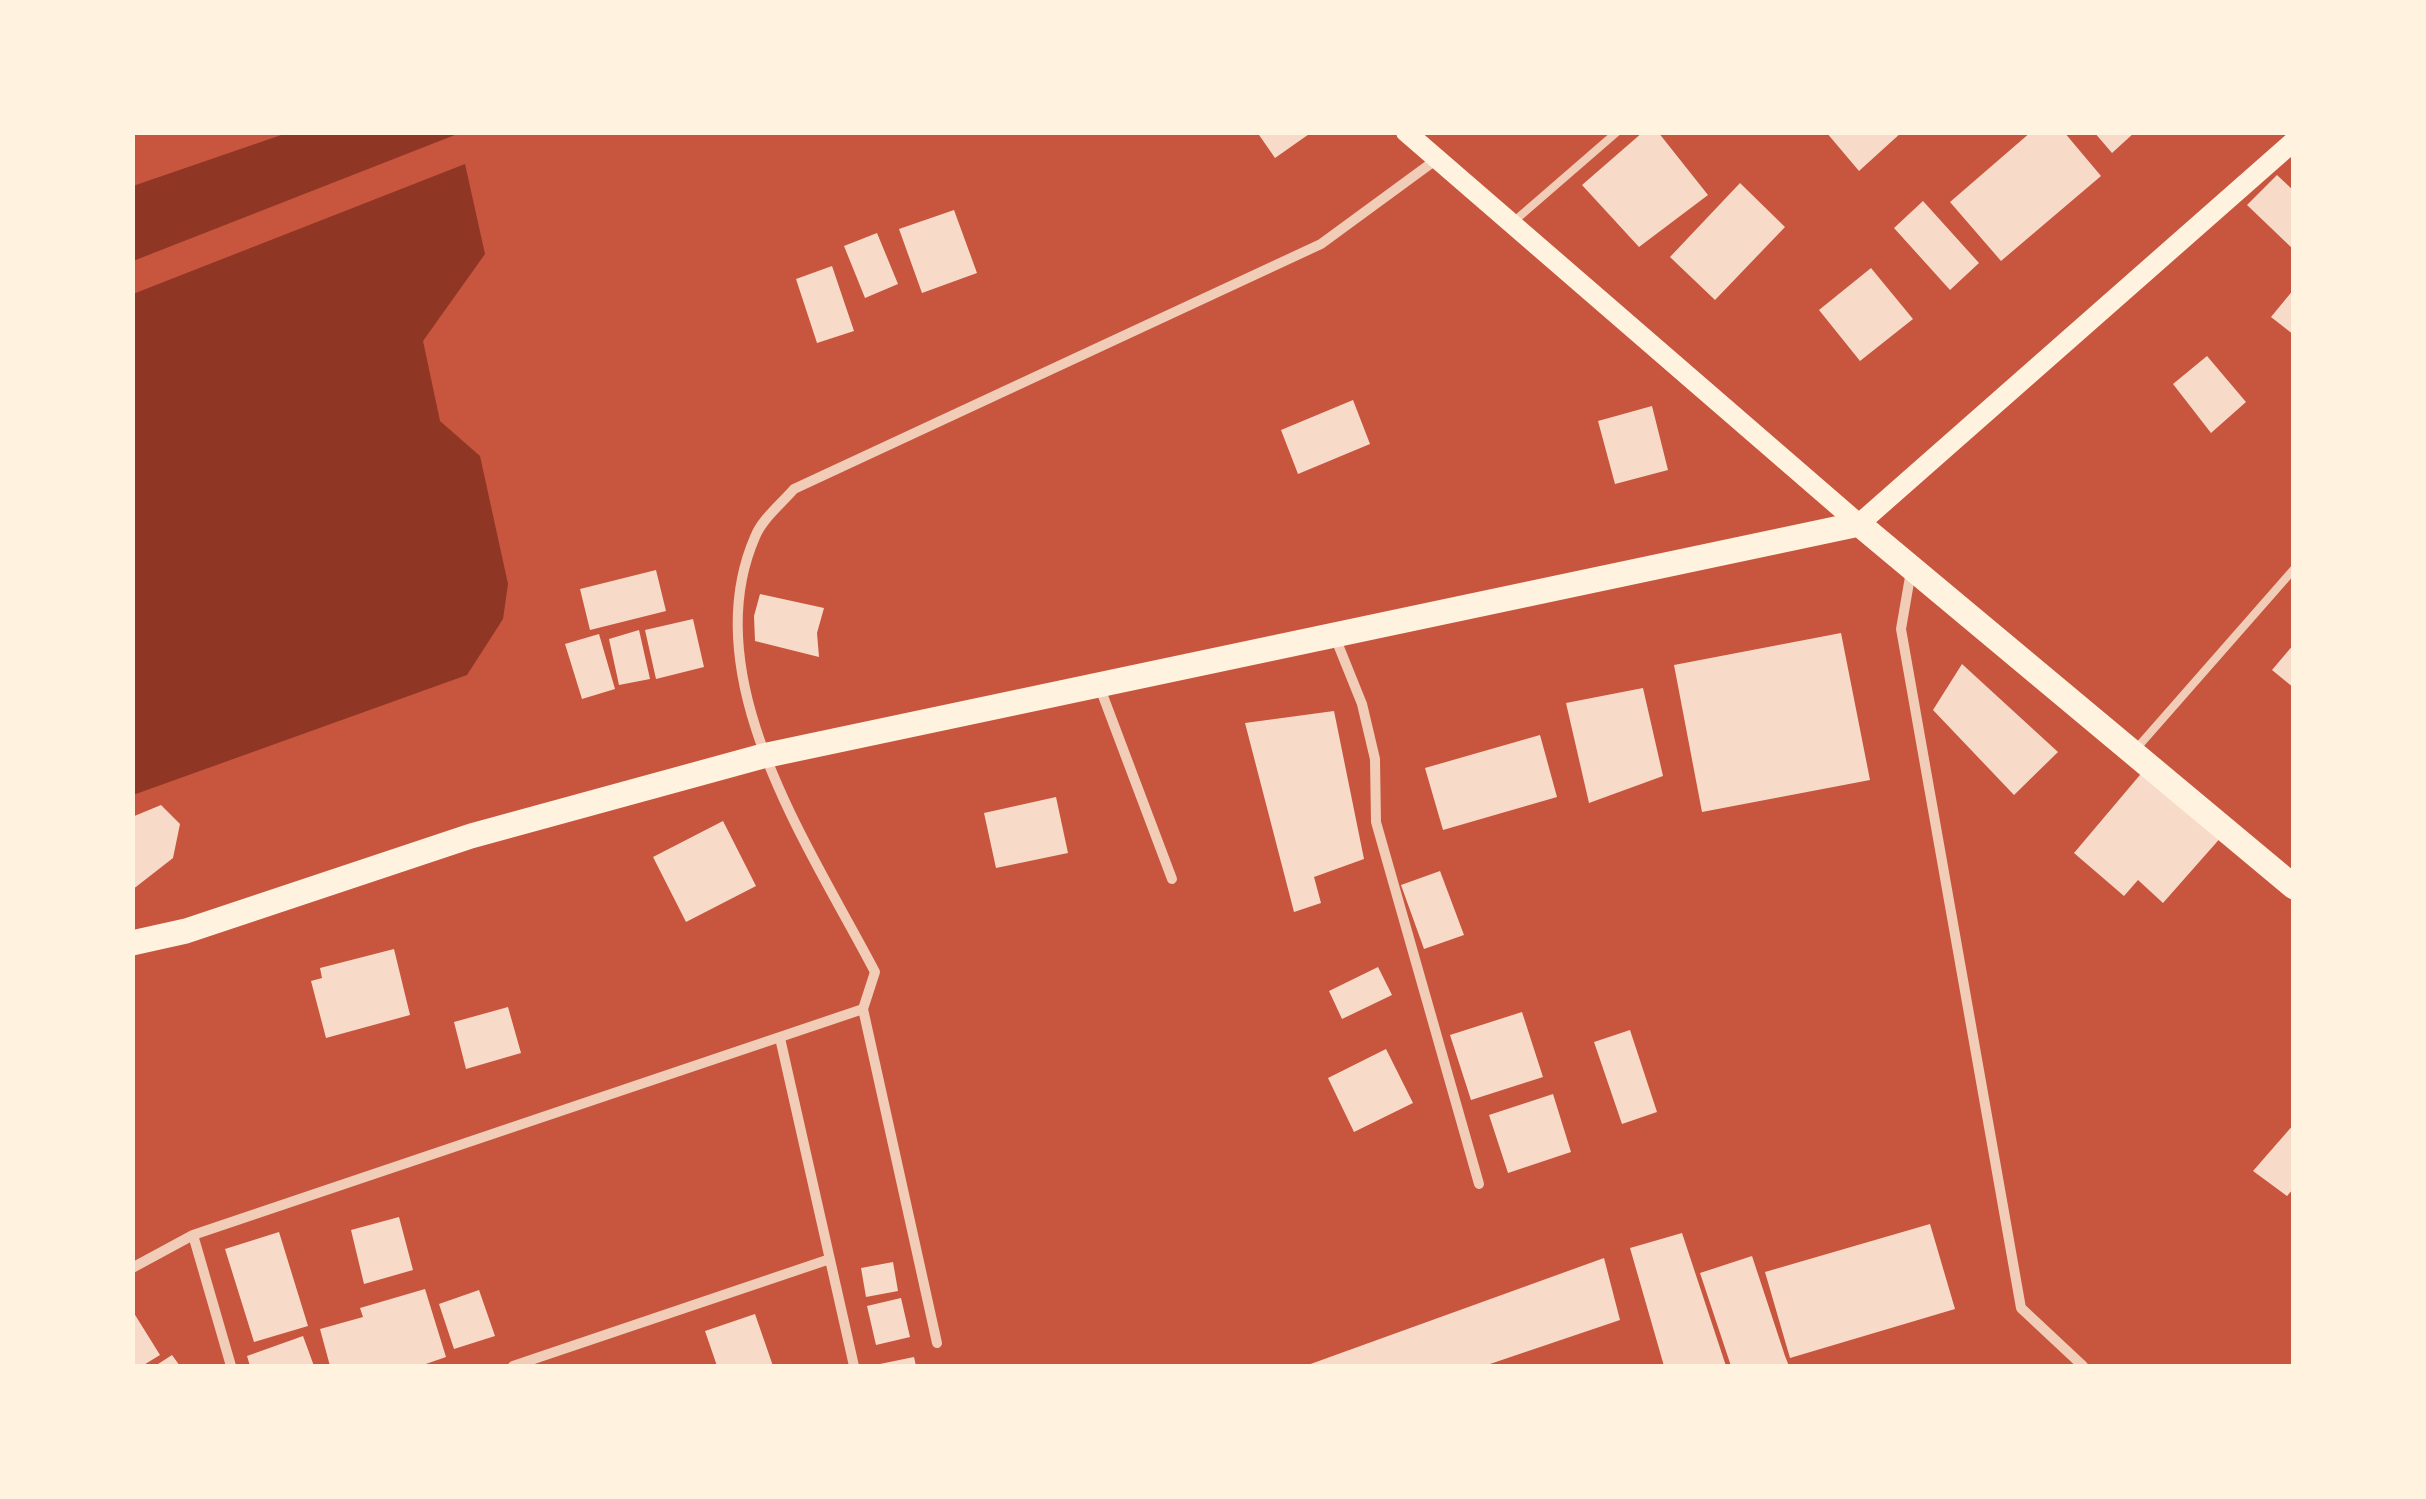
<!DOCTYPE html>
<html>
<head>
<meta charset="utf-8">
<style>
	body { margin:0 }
	#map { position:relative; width:2426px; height:1499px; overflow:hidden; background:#c8553d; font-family:"Public Sans",sans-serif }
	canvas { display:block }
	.frame { position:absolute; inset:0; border:135px solid #fff3e0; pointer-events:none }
</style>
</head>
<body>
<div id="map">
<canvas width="2426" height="1499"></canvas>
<div class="frame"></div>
</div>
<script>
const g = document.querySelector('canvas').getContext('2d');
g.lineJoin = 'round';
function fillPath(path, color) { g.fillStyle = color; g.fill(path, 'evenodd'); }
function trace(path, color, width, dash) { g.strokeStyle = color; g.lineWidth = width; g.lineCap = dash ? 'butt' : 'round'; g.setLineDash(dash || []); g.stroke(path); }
fillPath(new Path2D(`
	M290,132L460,133L133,261V186Z
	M465,164L485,254L423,341L440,421L480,456L508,584L503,619L467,675L133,795V294Z`), '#8f3625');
fillPath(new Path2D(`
	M1257,132H1312L1275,158Z
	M1643,132H1658L1708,195L1639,247L1582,185Z
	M1826,132H1902L1859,171Z
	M2031,132H2064L2101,176L2001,261L1950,202Z
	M2094,132H2135L2112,153Z
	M2277,175L2294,191V250L2247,205Z
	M1740,183L1785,227L1715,300L1670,257Z
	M1923,201L1979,263L1950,290L1894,228Z
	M954,210L977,273L922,293L899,229Z
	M877,233L898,284L865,298L844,246Z
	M832,266L854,331L817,343L796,279Z
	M1871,268L1913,319L1860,361L1819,310Z
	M2294,289V335L2271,317Z
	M2207,356L2246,402L2211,433L2173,384Z
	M1353,400L1370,444L1298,474L1281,430Z
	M1652,406L1668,470L1615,484L1598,421Z
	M656,570L666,611L590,630L580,589Z
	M760,594L824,608L817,633L819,657L755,641L754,616Z
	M693,619L704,667L656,679L645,630Z
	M639,630L650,679L619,685L609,639Z
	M1841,633L1870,780L1702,812L1674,665Z
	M599,634L615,689L582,699L565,644Z
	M2294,644V688L2272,670Z
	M1962,664L2058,752L2014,795L1933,710Z
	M1643,688L1663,776L1589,803L1566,703Z
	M1334,711L1364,859L1314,877L1321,903L1294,912L1245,723Z
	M1540,735L1557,797L1443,830L1425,768Z
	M2145,769L2223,835L2163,903L2138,880L2124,896L2074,853Z
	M1056,797L1068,853L996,868L984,813Z
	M161,805L180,824L173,858L132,890V817Z
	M723,821L756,886L686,922L653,857Z
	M1440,871L1464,935L1424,949L1401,885Z
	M394,949L410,1015L326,1038L311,981L322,978L320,968Z
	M1378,967L1392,995L1342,1019L1329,991Z
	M508,1007L521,1053L466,1069L454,1022Z
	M1522,1012L1543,1077L1471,1100L1450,1035Z
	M1630,1030L1657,1112L1622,1124L1594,1042Z
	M1386,1049L1413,1103L1354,1132L1328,1078Z
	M1553,1094L1571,1152L1508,1173L1489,1115Z
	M2294,1124V1188L2287,1196L2253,1171Z
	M399,1217L413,1270L364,1284L351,1230Z
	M1930,1224L1955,1309L1790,1358L1765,1272Z
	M279,1232L308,1326L254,1342L225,1249Z
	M1682,1233L1726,1366H1664L1630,1248Z
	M1752,1256L1785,1356L1789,1366H1731L1700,1273Z
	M1604,1258L1620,1320L1484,1366H1305Z
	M893,1262L898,1291L866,1297L861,1268Z
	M425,1289L446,1357L420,1366H330L320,1329L363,1317L360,1308Z
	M479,1290L495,1336L454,1349L439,1304Z
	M901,1298L910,1337L876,1345L867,1306Z
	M132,1310L160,1355L142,1366H132Z
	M755,1314L773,1366H717L705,1331Z
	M303,1336L314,1366H250L247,1356Z
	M172,1355L180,1366H155Z
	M914,1357L916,1366H875V1365Z`), '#f7dbc8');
trace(new Path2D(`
	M1512,223L1617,132
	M2136,749L2294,569`), '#f1ccb7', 8);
trace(new Path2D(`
	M1911,571L1901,629L2021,1308L2083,1366
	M1335,637L1362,704L1375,759L1376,822L1479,1184
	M1100,688L1172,879
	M863,1009L937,1343
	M780,1038L854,1366
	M193,1235L231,1366
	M132,1268L193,1235L863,1009L875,972C811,849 693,679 755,537C762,519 781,504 794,489L1321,244L1437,159
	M513,1366L827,1260`), '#f1ccb7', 10);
trace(new Path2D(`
	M1406,132L1859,524L2294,141`), '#fff3e0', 20);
trace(new Path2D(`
	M132,943L186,931L471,836L763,756L1859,524L2294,887`), '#fff3e0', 25);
</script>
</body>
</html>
